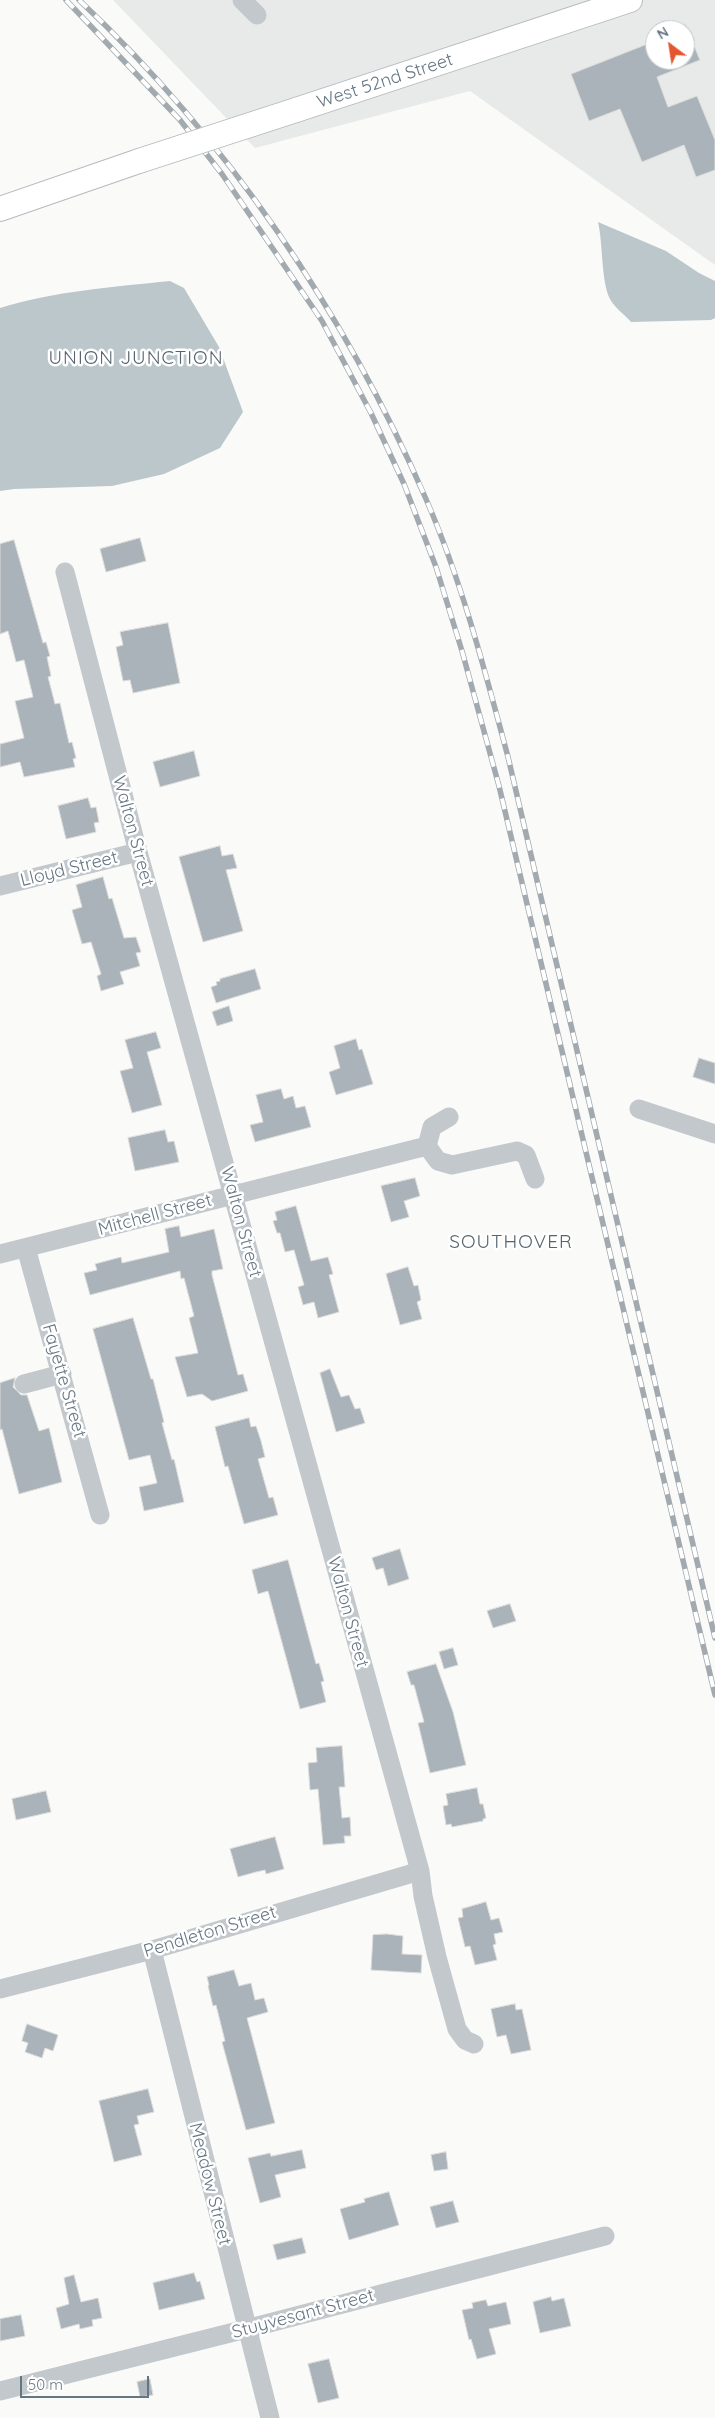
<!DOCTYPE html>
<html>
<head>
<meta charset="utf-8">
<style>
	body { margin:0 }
	#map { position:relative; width:715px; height:2418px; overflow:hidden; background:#fafaf8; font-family:Quicksand,sans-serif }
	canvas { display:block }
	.north { position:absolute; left:645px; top:20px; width:50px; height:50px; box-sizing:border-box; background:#fff; border:1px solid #c1c8cd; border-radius:50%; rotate:329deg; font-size:14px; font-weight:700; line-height:20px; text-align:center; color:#657683 }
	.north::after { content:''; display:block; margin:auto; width:18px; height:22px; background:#e4572e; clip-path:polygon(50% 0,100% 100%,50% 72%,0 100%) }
	.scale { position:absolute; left:20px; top:2376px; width:129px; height:22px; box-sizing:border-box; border:2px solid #657683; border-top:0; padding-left:6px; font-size:15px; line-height:18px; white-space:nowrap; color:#657683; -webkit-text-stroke:4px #fff; paint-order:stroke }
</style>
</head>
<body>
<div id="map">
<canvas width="715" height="2418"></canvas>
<div class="north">N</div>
<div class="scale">50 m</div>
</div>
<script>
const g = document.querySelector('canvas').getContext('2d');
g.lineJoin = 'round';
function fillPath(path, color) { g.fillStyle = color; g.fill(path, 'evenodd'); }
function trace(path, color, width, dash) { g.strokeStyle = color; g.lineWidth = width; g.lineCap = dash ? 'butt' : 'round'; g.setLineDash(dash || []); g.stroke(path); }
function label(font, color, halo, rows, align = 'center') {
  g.font = font + ' Quicksand,sans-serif'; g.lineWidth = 5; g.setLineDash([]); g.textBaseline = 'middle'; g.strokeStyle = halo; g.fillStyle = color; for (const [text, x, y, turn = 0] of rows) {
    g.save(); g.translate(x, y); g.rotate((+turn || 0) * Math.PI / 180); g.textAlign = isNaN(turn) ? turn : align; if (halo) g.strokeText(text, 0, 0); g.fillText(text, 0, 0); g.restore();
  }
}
fillPath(new Path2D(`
	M113,0H715V265L470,91L255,148ZM655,30H685V60H655Z`), '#e8e9e9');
fillPath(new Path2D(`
	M598,222L666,251L699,273L715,281V318L711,320L631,322C625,315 614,307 610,299C601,281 603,243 598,222Z
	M170,281L184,288L219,347L243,412L220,448L164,474L112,486L14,489L0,491V308C54,291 114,287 170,281Z`), '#bbc7cb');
const building = new Path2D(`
	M685,24L700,60L657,77L668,107L697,96L715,140V170L696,177L684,145L642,162L620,109L589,121L571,74L655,41V60H685Z
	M140,538L146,561L106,572L100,549Z
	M14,540L43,643L46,642L50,656L47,657L51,676L48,677L55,704L60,703L69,743L72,742L76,758L73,759L75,767L24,777L20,762L0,767V744L24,738L15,701L33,697L24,660L16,662L8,631L0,634V544Z
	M168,623L180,683L133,693L130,680L123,681L116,647L123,645L120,632Z
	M194,751L200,776L160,787L153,762Z
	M88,798L91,808L96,807L99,822L94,823L96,832L66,839L58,806Z
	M220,846L222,856L233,854L237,868L226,870L243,931L203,942L179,857Z
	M103,877L109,899L112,898L124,938L136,937L141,952L136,953L140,966L120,972L124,984L101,991L97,976L101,974L91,942L82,944L72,910L82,907L76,885Z
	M255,969L261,989L216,1003L211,987L217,985L216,982L220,981V979Z
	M229,1006L233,1021L217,1026L212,1012Z
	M156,1032L161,1048L147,1052L162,1105L132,1113L120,1071L133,1068L125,1040Z
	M356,1039L359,1050L362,1049L373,1084L336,1095L329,1072L340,1068L334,1046Z
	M699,1058L715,1063V1084L693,1077Z
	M281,1089L284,1099L293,1096L296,1108L305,1106L311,1127L255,1142L250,1125L263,1122L256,1095Z
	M165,1130L168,1142L174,1141L179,1162L135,1171L128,1138Z
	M415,1178L420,1196L404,1201L409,1217L391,1222L381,1186Z
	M296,1206L311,1261L328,1257L333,1274L329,1275L339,1312L318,1318L314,1302L303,1305L298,1287L304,1285L294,1250L285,1252L280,1233H277L273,1221L277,1220L275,1212Z
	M179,1226L181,1237L214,1229L223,1269L212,1271V1275L238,1375L243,1374L248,1391L212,1401L202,1394L187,1397L175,1357L198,1353L189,1318L194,1316L184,1278L181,1279L180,1271L90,1295L84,1273L97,1270L95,1264L121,1257L122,1263L169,1252L165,1229Z
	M408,1267L414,1286L418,1285L421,1300L417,1302L422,1319L400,1325L386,1274Z
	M133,1318L151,1379H153L164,1422L162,1423L172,1460L174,1459L184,1502L144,1511L139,1487L157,1483L150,1455L129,1460L93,1329Z
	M330,1369L341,1397L349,1395L355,1409L360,1408L365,1423L336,1432L320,1373Z
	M15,1378L13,1387L21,1395H27L39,1431L49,1428L62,1482L19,1494L2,1429L0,1430V1383Z
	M249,1418L251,1427L256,1426L261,1441L265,1457L258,1459L269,1498L273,1497L278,1515L244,1524L228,1466L225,1467L215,1427Z
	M400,1549L409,1579L388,1586L383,1568L376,1570L372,1558Z
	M288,1560L316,1664L319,1663L324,1681L321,1682L326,1702L300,1709L268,1591L258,1594L252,1570Z
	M510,1604L516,1621L493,1628L487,1611Z
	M453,1648L458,1665L444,1669L439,1652Z
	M436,1664L453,1712L466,1765L430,1773L418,1723L424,1722L414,1685H411L407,1672Z
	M342,1746L345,1787H339L342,1818L350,1817L351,1836H344L345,1843L323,1845L318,1789L310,1790L308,1763L317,1762L316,1748Z
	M477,1788L480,1804H483L486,1818L483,1819V1821L452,1827L451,1824L446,1825L443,1806L448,1805L446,1794Z
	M46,1791L51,1812L16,1820L12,1799Z
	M275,1837L284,1869L266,1874L265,1870L256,1872L238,1877L230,1849Z
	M486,1902L491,1920L499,1918L503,1932L494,1934L496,1944L493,1945L497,1960L475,1965L470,1946L465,1947L458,1918L463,1917L462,1909Z
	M387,1934L403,1936L402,1954L422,1955L421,1973L371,1970L373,1935Z
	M234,1970L239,1986L251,1983L255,2000L264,1998L268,2012L247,2018L275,2123L246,2130L222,2042L225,2041L216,2005L213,2006L208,1986L209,1985L207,1977Z
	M515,2004L516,2010L522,2009L531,2050L511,2054L506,2035L497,2037L491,2009Z
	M27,2024L58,2035L53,2051L45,2048L42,2058L25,2052L28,2043L22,2041Z
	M148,2089L154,2112L137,2116L139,2124L134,2125L142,2155L114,2162L99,2101Z
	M302,2150L306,2168L275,2175L281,2197L260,2203L248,2158L270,2153L271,2156Z
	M446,2152L448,2169L434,2171L431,2155Z
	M389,2192L399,2225L349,2240L340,2209L365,2202L364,2199Z
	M453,2201L459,2222L436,2228L430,2207Z
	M302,2238L306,2253L277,2260L273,2245Z
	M194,2273L197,2282L200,2281L205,2299L159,2310L153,2283Z
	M74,2275L81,2302L98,2298L102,2318L92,2320L93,2326L80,2329L79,2324L61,2329L56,2308L69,2304L64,2278Z
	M551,2297L552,2301L564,2298L571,2326L540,2333L533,2302Z
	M486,2300L488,2306L506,2302L511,2324L489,2329L496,2354L477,2359L471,2339L469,2340L462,2310L473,2308L472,2303Z
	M21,2315L25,2336L0,2341V2319Z
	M329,2359L339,2398L318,2403L308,2364Z
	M150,2379L153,2395L140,2397L137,2382Z`);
fillPath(building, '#aab3b9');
trace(building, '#dcdcda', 1);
const major = new Path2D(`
	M296,110L630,0
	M0,209L139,161`);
trace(major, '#b5babe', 26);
trace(new Path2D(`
	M242,0L257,15
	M65,572L138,852L420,1871L423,1896L437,1957L457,2029L465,2040L474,2044
	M0,886L138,852
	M639,1109L715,1134
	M427,1146L438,1161L452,1165L517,1151L526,1155L535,1179
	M427,1146L432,1127L449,1117
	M26,1248L100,1515
	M0,1254L427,1146
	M24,1384L62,1374
	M152,1950L270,2418
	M0,1989L152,1950L420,1871
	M0,2391L246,2329L605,2236`), '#c3c8cc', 19);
trace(major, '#fff', 24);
const rail = new Path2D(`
	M66,0L180,120L222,174L322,321L371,413L404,484L436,567L462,651L499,786L715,1695
	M79,0C227,139 345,313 426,499C462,582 485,671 508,757L715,1638`);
trace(rail, '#a2aab0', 5.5);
trace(rail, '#fff', 4, [11]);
const majorBridge = new Path2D(`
	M139,161L296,110`);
trace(majorBridge, '#b5babe', 26, []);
trace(majorBridge, '#fff', 24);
label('18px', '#657683', '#fff', [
	["West 52nd Street",385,81,-18],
	["Walton Street",133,831,75],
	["Lloyd Street",69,869,-14],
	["Mitchell Street",155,1215,-15],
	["Walton Street",241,1222,75],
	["Fayette Street",64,1381,74],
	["Walton Street",348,1612,75],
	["Pendleton Street",210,1932,-17],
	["Meadow Street",210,2184,76],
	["Stuyvesant Street",303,2314,-15]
]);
g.letterSpacing = '1px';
label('19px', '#57646e', '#fff', [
	["UNION JUNCTION",136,358],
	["SOUTHOVER",511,1242]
]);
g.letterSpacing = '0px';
</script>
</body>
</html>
